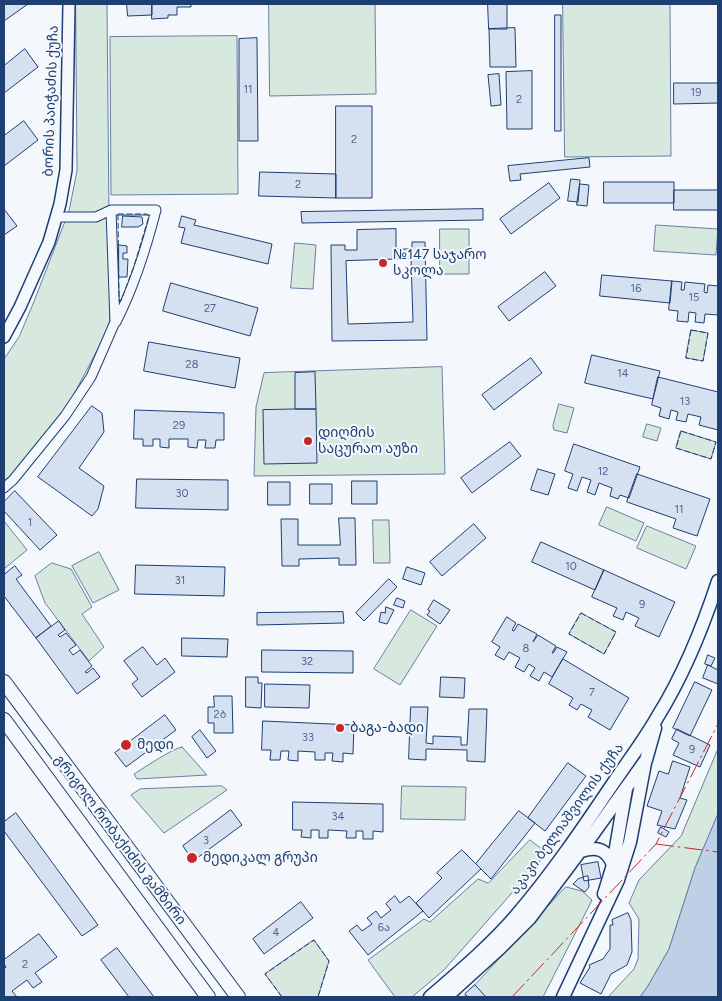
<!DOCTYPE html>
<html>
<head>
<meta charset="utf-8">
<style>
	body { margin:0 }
	#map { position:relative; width:722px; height:1001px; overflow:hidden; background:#f4f7fb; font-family:Figtree,sans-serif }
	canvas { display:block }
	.frame { position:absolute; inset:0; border:5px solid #1d3f73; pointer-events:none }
</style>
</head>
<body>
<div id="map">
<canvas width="722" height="1001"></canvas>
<div class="frame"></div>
</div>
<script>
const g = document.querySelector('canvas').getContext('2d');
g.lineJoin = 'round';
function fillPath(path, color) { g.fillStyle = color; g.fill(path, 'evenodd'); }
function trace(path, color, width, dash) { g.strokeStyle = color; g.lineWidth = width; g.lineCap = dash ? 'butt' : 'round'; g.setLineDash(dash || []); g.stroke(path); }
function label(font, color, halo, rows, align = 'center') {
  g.font = font + ' Figtree,"Noto Sans Georgian",sans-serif'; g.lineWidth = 4; g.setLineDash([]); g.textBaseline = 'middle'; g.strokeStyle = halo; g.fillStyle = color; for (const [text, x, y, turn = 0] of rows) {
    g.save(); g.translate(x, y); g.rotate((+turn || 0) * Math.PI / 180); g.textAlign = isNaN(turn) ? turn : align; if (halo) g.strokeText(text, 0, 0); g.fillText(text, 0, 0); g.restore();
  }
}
const green = new Path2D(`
	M76,4H107L110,326L64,413L11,475L4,481V359L19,337L33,304L69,211L77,171Z
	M269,4H375L376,94L270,96Z
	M563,4H670L671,156L565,157Z
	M237,36L238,194L111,195L110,37Z
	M656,225L718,229L716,255L654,251Z
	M440,229H469V274H440Z
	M295,243L316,245L313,289L291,288Z
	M691,330L708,333L703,361L686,358Z
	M442,367L445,474L254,476L256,407L264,373Z
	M559,404L574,408L567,433L554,430L553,426Z
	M647,424L661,428L657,441L643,437Z
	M681,431L716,442L711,459L676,448Z
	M607,507L644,523L636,541L599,525Z
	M373,520H389L390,563H374Z
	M4,521L27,550L4,569Z
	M647,526L696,546L686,569L637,548Z
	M99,552L119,590L93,603L72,566Z
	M52,563L71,569L92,607L82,614L104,647L89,661L45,603L35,576Z
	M411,610L437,626L400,685L374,669Z
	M581,613L616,632L604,654L569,634Z
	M182,747L207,775L137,779L134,774C144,768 173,748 182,747Z
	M718,749V814L695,868L669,949L648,986L640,997H608L634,969L638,959L639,919L629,903L639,880L681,836Z
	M222,786L227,790L164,833L131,795L140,789Z
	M402,786L466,787L465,820L401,819Z
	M530,840L547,853L444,970L412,997H395L368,960L424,919L430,922L478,879L488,883Z
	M566,887L582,891L592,900L543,997H464Z
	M314,940L329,961L318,997H282L265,974Z`);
fillPath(green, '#d7e8df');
trace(green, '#687fa3', 1);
const water = new Path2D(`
	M718,814V997H640L648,986L669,949L695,868Z`);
fillPath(water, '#bed0e5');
trace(water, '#687fa3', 1);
const building = new Path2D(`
	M4,4H28L4,21Z
	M127,4H152V15L128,16Z
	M152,4H191V7H177V15H168V18L152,19Z
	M488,4H507V29H489Z
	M555,15H561V131H555Z
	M515,28L516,67H490L489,29Z
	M257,38L258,141H239V39Z
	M25,49L38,67L4,93V66Z
	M532,71V129H507L506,72Z
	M499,74L501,105L491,106L488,75Z
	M674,83H718V103L674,104Z
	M336,106H372V198H336Z
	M24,121L38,140L4,166V136Z
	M589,158L590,167L520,174L521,180L510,181L508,166Z
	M260,172L336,174V198L259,196Z
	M571,179L580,180L578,202L568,201Z
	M604,182H674V203H604Z
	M549,183L560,198L511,234L500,219Z
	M580,184L589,185L587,206L577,205Z
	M674,190H718V210H674Z
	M4,209L17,226L4,235Z
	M483,209V220L302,223L301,212Z
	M123,216L142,217L143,224L138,227H122Z
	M182,216L196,220L194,225L272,244L268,264L181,243L185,228L179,227Z
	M396,229V249H412V242H425L427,340L332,341L331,245H345V250H357V230ZM411,259L413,322L348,324L346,261Z
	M119,245L127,246V253H123V259H128L127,277H119Z
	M545,272L556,286L509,321L498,307Z
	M602,275L672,281L670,303L600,296Z
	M672,281L682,282L681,290H684L685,282L705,284L704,292L707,293L708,285L718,286V315L705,314L704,323L695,322L696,313L689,312L688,322L677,321L678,311L669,310Z
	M171,283L258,308L250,336L163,311Z
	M149,342L240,358L235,388L144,371Z
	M592,355L660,371L653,399L585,383Z
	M531,358L542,373L494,410L482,395Z
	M315,372L316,409H295V373Z
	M658,377L718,392V430L699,425L701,417L688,414L686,422L676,420L678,412L671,410L669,419L659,416L661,408L652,405Z
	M92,406L102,413L104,432L79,468L104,486L98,509L92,516L38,477Z
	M295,409H316L317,463L264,464L263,410Z
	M135,410L224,413V440H216L215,448H205L206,440H198L197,448L188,447V439H169V448L160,447V439H153V446H143V439H134Z
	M510,442L521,456L472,493L461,478Z
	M574,444L640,467L629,498L620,495L618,499L610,496L612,488L599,483L595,495L587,492L591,480L582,477L577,491L568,488L573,474L565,471Z
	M538,469L555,474L548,495L531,490Z
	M637,474L710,499L697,536L673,528L676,519L627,502Z
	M137,479L228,480V510L136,508Z
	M352,481H377V504H352Z
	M268,482H290V505H268Z
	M310,484H332V504H310Z
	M15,491L57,535L40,550L4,511V502Z
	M339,518H355L356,565H339V558L299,559V566H282L281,519H298V545H340Z
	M474,524L486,538L442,576L430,562Z
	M541,542L604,570L595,590L532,562Z
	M136,565L225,567L224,596L135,594Z
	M15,566L22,575L16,579L51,626L36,638L4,596V575Z
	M407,567L425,573L421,585L403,579Z
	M604,570L675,602L659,637L635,626L639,618L626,612L623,620L613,616L617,608L592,597Z
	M389,579L397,587L364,621L356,613Z
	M397,598L405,601L403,608L394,605Z
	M434,600L450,610L440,624L427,615L430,611L428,610Z
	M386,607L394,610L387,624L379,622L381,612L385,613Z
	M343,612L344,623L257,625V613Z
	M507,617L516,623L512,630L514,631L518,624L537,634L533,642L538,635L556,646L552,653H553L557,647L567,652L552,677L544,672L539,681L530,676L535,668L529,664L524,672L515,667L520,658L509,652L504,660L495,655L500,647L492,642Z
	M59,621L65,630L58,635L60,637L66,633L76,645L69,650L73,655L80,650L92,666L85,672L87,673L93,668L100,677L77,694L36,638Z
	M182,638L228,639L227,657L182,656Z
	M143,647L157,665L165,658L175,672L142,697L132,684L138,679L124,661Z
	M262,650L353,651V673L262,672Z
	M708,655L715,658L711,666L705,664Z
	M563,659L629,698L610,730L588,717L592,710L581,704L577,710L569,705L573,698L549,684Z
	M708,665L718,670V684L703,678Z
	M246,677H258V683H262L261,708L246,707Z
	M441,677L465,678L464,698L440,697Z
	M695,682L712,690L690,736L673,728Z
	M265,684L310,685L309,708L265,707Z
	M214,696H232L233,733H214V723H208V707H214Z
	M411,707H428L426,743L433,744V736L461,737V745H467L469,709H487L485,762L467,761V750L426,749V760L409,759Z
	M165,715L176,730L126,767L115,753Z
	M263,721L354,725L353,754L343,753V762L332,761L333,753H325V760H315V752L298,751V761L288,760L289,751H281L280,760H270L271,750H262Z
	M677,729L710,745L700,767L673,755L679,743L672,739Z
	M200,730L216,751L207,758L192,737Z
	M673,761L690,767L680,798L687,800L675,829L657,825L662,811L647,806L659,771L668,774Z
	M568,763L586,776L545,831L528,818Z
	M293,802L383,804V832L373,831V839H363V831H356V838H346L347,831L328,830V838H319V830H311V838L301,837L302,830H293Z
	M231,810L242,825L193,861L183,846Z
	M519,811L535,823L491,879L476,864Z
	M16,813L98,925L82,936L4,831V822Z
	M661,827L669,832L666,837L658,833Z
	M462,850L481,869L429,918L416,903L442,878L437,873Z
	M598,862L601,878L584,881L581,865Z
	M588,876L589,887L585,892L573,884L578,879Z
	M395,896L400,903L409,896L423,911L368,955L349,931L357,925L362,931L372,924L367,918L376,911L381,918L391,910L386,904Z
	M301,902L313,918L264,954L253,939Z
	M628,913L631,920L632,952L627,965L611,974L601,994L580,983L590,967L589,965L603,959L610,949V925H613L612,920Z
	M39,934L57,957L35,973L42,982L33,988L27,980L12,991L17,997H5L4,996V969L6,967L4,964V960Z
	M117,948L154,997H129L101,960Z
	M475,985L486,997H468L465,994Z`);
fillPath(building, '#d5e0f0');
trace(building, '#1d3f73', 1);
const minor = new Path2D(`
	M56,217H96L111,210H156C146,249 134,287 116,322
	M4,488L13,480L65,416L91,377L115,322L111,210`);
const tertiary = new Path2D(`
	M4,337L20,307L49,242L60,204L66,170L69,4`);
const secondary = new Path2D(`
	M581,851C597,846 607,849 613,865
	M604,894L613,865L626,789
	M430,997C459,972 490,946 515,917C552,874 583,828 614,782C629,760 645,739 658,716C684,674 703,627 718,581
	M446,997L500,948L530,918L593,834L646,760L655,728
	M563,997L618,880L630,842L645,763`);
const primary = new Path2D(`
	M4,682L238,997
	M4,720L208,997`);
trace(minor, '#1d3f73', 11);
trace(tertiary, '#1d3f73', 14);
trace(secondary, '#1d3f73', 15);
trace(primary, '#1d3f73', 16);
trace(minor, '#f4f7fb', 9);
trace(tertiary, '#f4f7fb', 11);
trace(secondary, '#f4f7fb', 12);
trace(primary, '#f4f7fb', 14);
trace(new Path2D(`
	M118,214H147L149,216L134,266L121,301H119Z
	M691,330L708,333L703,361L686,358Z
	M681,431L716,442L711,459L676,448Z
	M581,613L616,632L604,654L569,634Z
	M282,997L265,974L314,940L329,961L318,997`), '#1d3f73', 1, [6, 2.5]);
trace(new Path2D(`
	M656,844L718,852
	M512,997L656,844L718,724`), '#c62828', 1, [18, 4, 2.5, 4]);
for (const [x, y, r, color] of [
	[383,263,5,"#c62828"],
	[308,441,5,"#c62828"],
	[340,728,5,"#c62828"],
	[126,745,6,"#c62828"],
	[192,858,6,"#c62828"]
]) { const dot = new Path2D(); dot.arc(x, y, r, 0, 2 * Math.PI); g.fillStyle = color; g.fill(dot); trace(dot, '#f4f7fb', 2); }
label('11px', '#4b6792', null, [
	["11",248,90],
	["19",696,93],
	["2",519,100],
	["2",354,140],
	["2",298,185],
	["16",636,289],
	["15",694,298],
	["27",210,309],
	["28",192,365],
	["14",623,374],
	["13",685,402],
	["29",179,426],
	["12",603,472],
	["30",182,494],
	["11",679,510],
	["1",30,523],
	["10",571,567],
	["31",180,581],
	["9",642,605],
	["8",526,649],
	["32",307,662],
	["7",592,693],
	["2ბ",220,715],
	["33",308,738],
	["9",692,750],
	["34",338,817],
	["3",206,841],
	["6ა",384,928],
	["4",276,933],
	["2",25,965]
]);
label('14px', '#1d3f73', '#f4f7fb', [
	["ბორის პაიჭაძის ქუჩა",51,101,-88],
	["აკაკი ბელიაშვილის ქუჩა",567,819,-54],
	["გრიგოლ რობაქიძის გამზირი",120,840,53]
]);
label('14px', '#1d3f73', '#f4f7fb', [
	["№147 საჯარო",393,255],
	["სკოლა",393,271],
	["დიღმის",318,433],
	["საცურაო აუზი",318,449],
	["ბაგა-ბადი",350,728],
	["მედი",137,745],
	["მედიკალ გრუპი",203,858]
], 'left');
</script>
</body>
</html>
